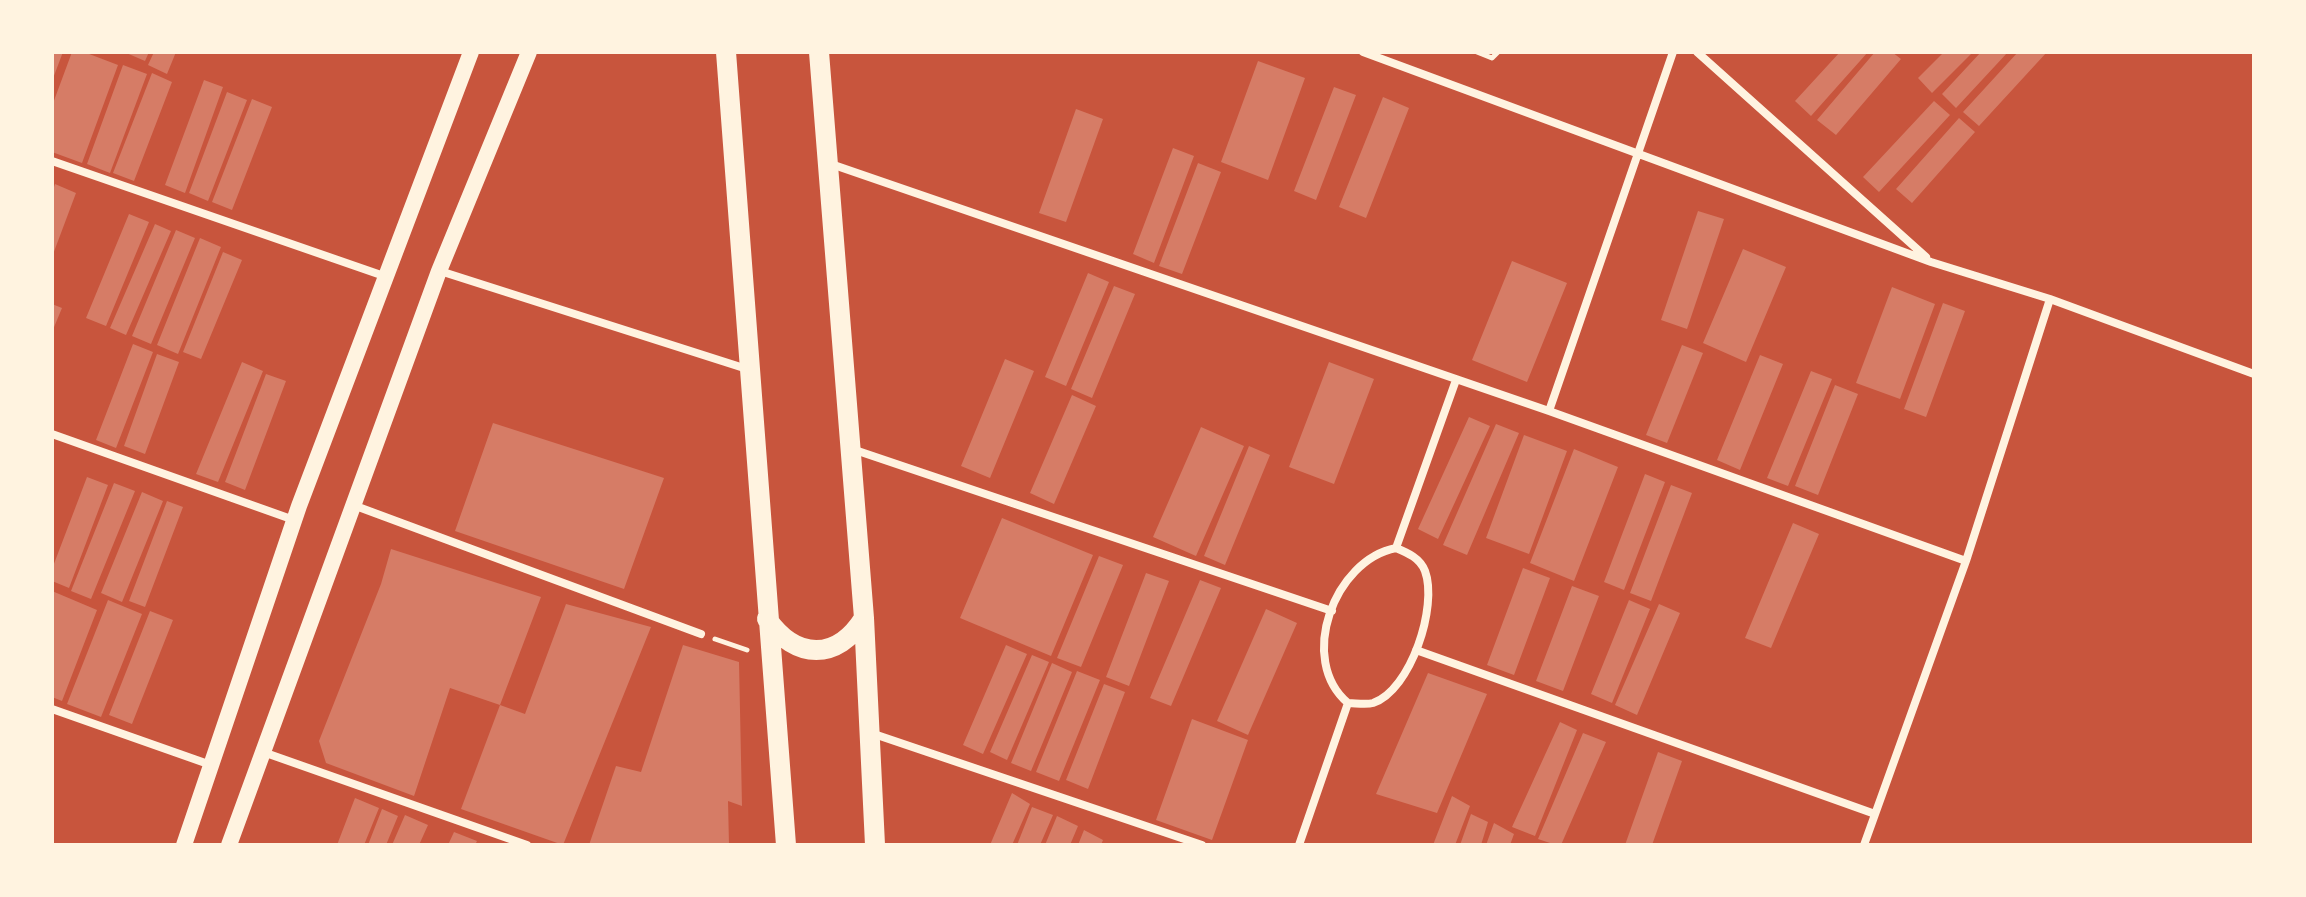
<!DOCTYPE html>
<html>
<head>
<meta charset="utf-8">
<style>
	body { margin:0 }
	#map { position:relative; width:2306px; height:897px; overflow:hidden; background:#c8553d; font-family:"Archivo Narrow",sans-serif }
	canvas { display:block }
	.frame { position:absolute; inset:0; border:54px solid #fff3e0; pointer-events:none }
</style>
</head>
<body>
<div id="map">
<canvas width="2306" height="897"></canvas>
<div class="frame"></div>
</div>
<script>
const g = document.querySelector('canvas').getContext('2d');
g.lineJoin = 'round';
function fillPath(path, color) { g.fillStyle = color; g.fill(path, 'evenodd'); }
function trace(path, color, width, dash) { g.strokeStyle = color; g.lineWidth = width; g.lineCap = dash ? 'butt' : 'round'; g.setLineDash(dash || []); g.stroke(path); }
fillPath(new Path2D(`
	M52,52H63L52,81Z
	M72,52H84L118,65L82,163L52,152V106Z
	M124,52H149L145,61Z
	M154,52H176L167,74L148,65Z
	M1840,52H1868L1811,116L1795,101Z
	M1875,52H1892L1901,59L1836,135L1817,120Z
	M1944,52H1973L1932,93L1918,78Z
	M1981,52H2008L1956,108L1942,94Z
	M2018,52H2047L1979,126L1963,112Z
	M1258,61L1305,78L1268,180L1221,162Z
	M123,65L147,74L110,173L87,164Z
	M152,73L172,82L134,181L113,173Z
	M204,80L223,87L185,193L165,185Z
	M1334,87L1356,95L1316,200L1294,191Z
	M227,92L247,100L208,201L189,193Z
	M1383,97L1409,108L1366,218L1339,207Z
	M252,99L272,107L232,210L212,202Z
	M1934,101L1950,115L1879,192L1863,177Z
	M1076,109L1103,119L1066,222L1039,213Z
	M1959,118L1975,132L1912,203L1896,189Z
	M1173,148L1194,156L1154,263L1133,254Z
	M1198,163L1221,172L1182,274L1159,266Z
	M55,184L76,193L52,257V193Z
	M1698,211L1724,219L1687,329L1661,320Z
	M129,214L149,222L106,326L86,318Z
	M155,224L171,231L126,335L110,328Z
	M176,230L195,238L151,344L132,336Z
	M200,238L221,247L178,354L157,345Z
	M1743,249L1786,267L1746,362L1703,343Z
	M223,252L242,260L201,359L183,352Z
	M1512,261L1567,283L1527,382L1472,360Z
	M1088,273L1109,282L1066,386L1045,377Z
	M1114,286L1135,294L1092,398L1071,389Z
	M1892,287L1935,304L1900,399L1856,383Z
	M1943,303L1965,311L1926,417L1904,409Z
	M52,304L62,308L52,332Z
	M133,344L153,352L116,448L96,440Z
	M1682,345L1703,353L1667,443L1646,435Z
	M157,354L179,362L145,454L124,446Z
	M1760,355L1783,364L1740,470L1717,460Z
	M1005,359L1034,371L990,478L961,466Z
	M242,362L263,371L218,482L196,474Z
	M1329,362L1374,379L1334,484L1289,467Z
	M1811,371L1832,379L1788,486L1767,478Z
	M266,374L286,381L245,490L225,482Z
	M1835,385L1858,394L1818,495L1795,486Z
	M1072,395L1096,406L1054,504L1030,493Z
	M1469,417L1490,426L1438,539L1418,529Z
	M493,423L664,478L624,589L455,531Z
	M1496,424L1519,433L1467,555L1443,545Z
	M1201,427L1244,446L1196,556L1153,537Z
	M1524,435L1567,451L1529,554L1486,538Z
	M1249,446L1270,455L1225,565L1204,556Z
	M1574,449L1618,467L1574,581L1530,563Z
	M1645,474L1665,482L1624,590L1604,582Z
	M87,477L108,485L69,588L52,581V569Z
	M114,483L135,491L91,599L71,591Z
	M1671,485L1692,493L1651,601L1630,593Z
	M142,492L163,501L122,602L101,593Z
	M167,501L183,507L145,607L129,601Z
	M1002,518L1093,555L1051,656L960,618Z
	M1793,523L1819,534L1771,648L1745,638Z
	M391,549L541,597L500,705L450,688L414,796L326,763L319,741L381,584Z
	M1099,556L1123,565L1081,667L1057,658Z
	M1523,568L1550,578L1514,675L1487,665Z
	M1146,573L1169,581L1129,686L1106,677Z
	M1200,580L1221,588L1171,706L1150,698Z
	M1572,586L1599,596L1563,691L1536,681Z
	M52,591L97,610L62,701L52,697Z
	M108,600L142,614L101,717L67,704Z
	M1629,600L1650,609L1612,703L1591,694Z
	M566,604L651,627L563,845L461,809L500,705L525,714Z
	M1659,604L1680,613L1637,715L1615,705Z
	M1266,609L1297,623L1248,735L1217,721Z
	M150,611L173,620L132,724L109,715Z
	M683,645L739,662L742,806L728,801L729,845H589L616,766L641,772Z
	M1006,645L1027,654L983,754L963,745Z
	M1032,655L1049,662L1007,760L990,752Z
	M1052,663L1072,672L1031,771L1011,763Z
	M1077,671L1100,680L1059,781L1036,772Z
	M1428,673L1487,694L1437,813L1376,794Z
	M1104,684L1125,692L1088,789L1066,780Z
	M1192,719L1248,740L1212,840L1156,820Z
	M1560,722L1577,730L1535,836L1512,827Z
	M1583,733L1606,742L1561,845H1556L1538,839Z
	M1658,752L1682,761L1652,845H1625Z
	M1012,793L1030,804L1012,845H990Z
	M1452,796L1470,806L1455,845H1433Z
	M355,798L379,808L364,845H337Z
	M1032,807L1053,815L1040,845H1017Z
	M382,809L398,816L386,845H368Z
	M1471,814L1488,822L1481,845H1460Z
	M405,815L428,825L419,845H392Z
	M1057,816L1078,826L1070,845H1045Z
	M1494,823L1514,834L1510,845H1486Z
	M1084,830L1103,840L1101,845H1078Z
	M454,832L477,841L475,845H448Z`), '#d67c66');
trace(new Path2D(`
	M1477,52L1492,58L1498,52
	M715,639L747,650`), '#fff3e0', 5);
trace(new Path2D(`
	M1363,52L1931,262L2050,299L2254,374
	M1697,52L1926,257
	M52,161L384,276
	M831,164L1549,411L1966,561
	M440,271L747,369
	M1549,411L1673,52
	M52,434L294,520
	M852,449L1332,611
	M353,505L701,634
	M1396,548C1408,553 1420,558 1425,571C1438,606 1411,690 1373,703C1366,705 1355,703 1348,703C1297,660 1334,560 1396,548Z
	M1396,548L1456,380
	M1416,650L1875,814
	M52,709L211,765
	M871,733L1202,845
	M263,752L527,845
	M1299,845L1348,703
	M1864,845L1966,561L2050,299`), '#fff3e0', 8);
trace(new Path2D(`
	M184,845L299,506L471,52
	M229,845L439,271L529,52`), '#fff3e0', 16);
trace(new Path2D(`
	M726,52L786,845
	M819,52L864,618L875,845
	M767,619C796,660 837,661 864,618`), '#fff3e0', 20);
</script>
</body>
</html>
